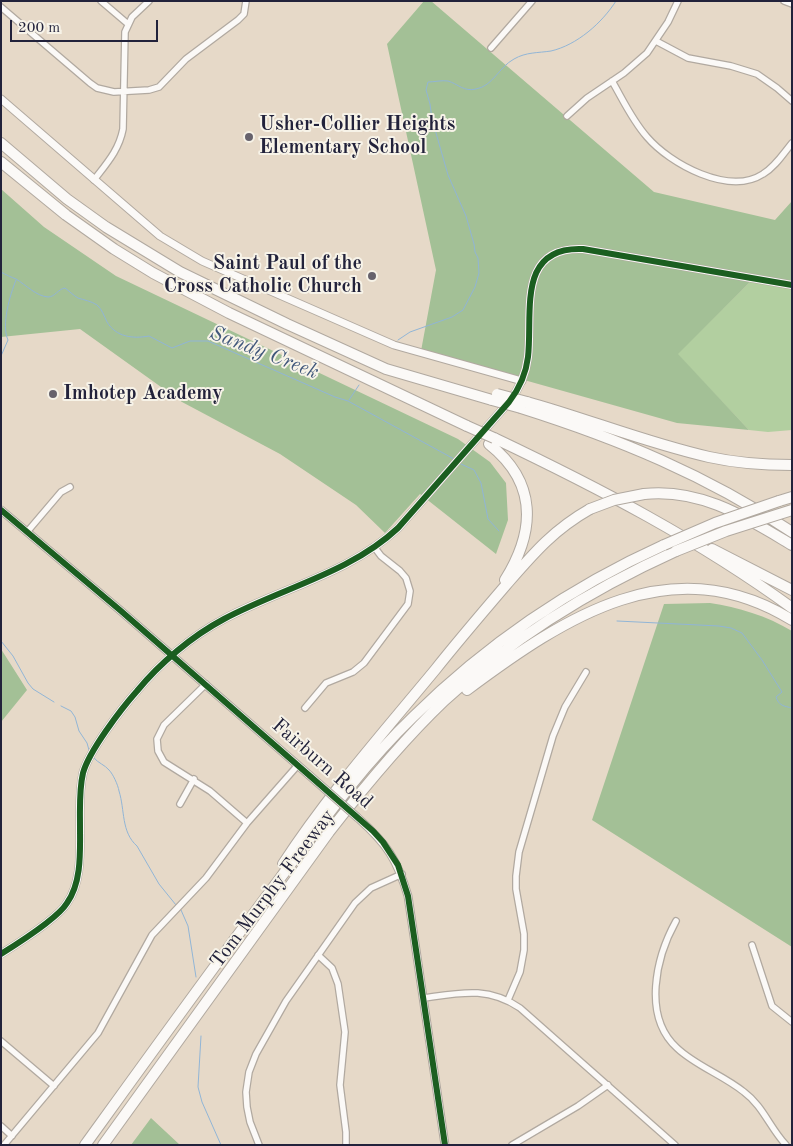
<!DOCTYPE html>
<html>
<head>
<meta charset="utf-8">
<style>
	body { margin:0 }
	#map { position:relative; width:793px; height:1146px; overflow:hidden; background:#e6d9c8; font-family:"Old Standard TT",serif }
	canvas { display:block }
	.frame { position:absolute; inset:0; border:2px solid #22223b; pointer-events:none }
	.scale { position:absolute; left:10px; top:20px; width:148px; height:22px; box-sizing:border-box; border:2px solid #22223b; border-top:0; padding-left:6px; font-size:15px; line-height:18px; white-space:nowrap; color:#22223b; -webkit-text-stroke:4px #f7f3e8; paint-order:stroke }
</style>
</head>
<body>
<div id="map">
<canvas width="793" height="1146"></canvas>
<div class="frame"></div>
<div class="scale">200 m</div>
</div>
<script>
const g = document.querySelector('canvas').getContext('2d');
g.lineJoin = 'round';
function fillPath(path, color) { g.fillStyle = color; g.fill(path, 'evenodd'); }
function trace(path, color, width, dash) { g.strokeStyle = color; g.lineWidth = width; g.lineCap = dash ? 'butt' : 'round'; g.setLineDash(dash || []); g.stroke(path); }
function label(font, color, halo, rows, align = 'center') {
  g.font = font + ' "Old Standard TT",serif'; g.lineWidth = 4; g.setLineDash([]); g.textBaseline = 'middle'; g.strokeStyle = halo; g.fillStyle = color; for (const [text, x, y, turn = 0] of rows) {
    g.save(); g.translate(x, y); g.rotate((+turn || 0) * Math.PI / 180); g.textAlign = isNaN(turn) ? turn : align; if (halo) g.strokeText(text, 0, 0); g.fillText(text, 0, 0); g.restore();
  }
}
fillPath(new Path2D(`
	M754,278L792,282V430L768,432L749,430L677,354Z`), '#b2cfa0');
fillPath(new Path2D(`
	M424,1H431L654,192L775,220L792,201V282L754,278L678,354L749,430L677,423L421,351L436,270L387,44Z
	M1,189L44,227L116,276L458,439L490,462L506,483L508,520L496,554L420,494L385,533L356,505L280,454L182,402L80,329L1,337Z
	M710,603C738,607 767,616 792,631V947L592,820L664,604Z
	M1,649L27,690L1,722Z
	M151,1118L180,1145H131Z`), '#a3c096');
trace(new Path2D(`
	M1,272C6,275 11,277 16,279C26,285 36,296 48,297C55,297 58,289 65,288C69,291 73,295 78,298C84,300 91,301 97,305C102,309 104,316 107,322C116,337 133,339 149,336L172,348L190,341H208L335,397L348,401L454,459
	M398,340L410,332L452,317L463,310L475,287L479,273L478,258L475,252L474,244L466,216L448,175L432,119L430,104L426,90L428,82C434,82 442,80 448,81C458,84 464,92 476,89C493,86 499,67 514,59C526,52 538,53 551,51C577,45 602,23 616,1
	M1,356L8,340C1,325 10,295 16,280
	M349,400L359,385
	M461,464L474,470L481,483L488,519L499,531
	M617,621L719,626L731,628L742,633L762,660L782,692L776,697C779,706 784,706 792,708
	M1,641L13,656L28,683L33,689L54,702
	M61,706L71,711L75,717L79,731L87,743L89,750
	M94,758C98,763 105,765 109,770C113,774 118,785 119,791C125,810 121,832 137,846L159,884L176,905
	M181,910L188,926L196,977
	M201,1036L198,1087L202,1102L221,1145`), '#91b5d6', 1);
const minor = new Path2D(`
	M101,1L128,24
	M784,1L792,4
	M1,7L90,83L97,88L114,92L149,90L159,87L186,59L238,20L244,14L246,1
	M656,41L688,58L731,66L757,74L777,88L792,101
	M491,48L532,1
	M612,81C623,100 632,120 647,137C670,164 729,196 763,174C775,167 783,154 792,143
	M567,116L587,98L624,73L647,53L668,22L678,1
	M94,180C107,163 119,150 123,129L125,32L132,17L149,1
	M27,532L61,492L70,487
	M206,684L164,725L157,739L158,751L164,762L210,791L247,823
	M305,708L326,683L353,672L364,663L408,604L410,591L406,578L400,571L381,556L375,548
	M180,804L194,779
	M676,921C656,957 642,1016 677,1048C696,1066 723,1075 744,1092C763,1106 770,1128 786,1145
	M752,945L772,1006L792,1022
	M318,955L332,968L338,984L345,1032L340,1085L346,1132V1145
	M423,998C460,993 487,986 520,1008L675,1145
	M508,1000L520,972L524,950V934L516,889V876L519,852L553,736L565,707L586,672
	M1,1041L54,1086
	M1,1126L12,1136
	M4,1145L98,1033L152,935L206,878L247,823L298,765
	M259,1145L250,1122L247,1107L246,1092L249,1072L256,1054L286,1001L355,903L371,888L402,874
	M512,1145L578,1106L608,1085`);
const tertiary = new Path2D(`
	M1,99L160,236L202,261L394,345L522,381
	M1,510L121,611L309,775
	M358,818C387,844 397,859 408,896L445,1145`);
const secondary = new Path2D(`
	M1,954C17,944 58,918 67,903C82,882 80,851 80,826C80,808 79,790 83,773C89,751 121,709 137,691C160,663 192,636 224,619C282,588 350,573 398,528L509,402C519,389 526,374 528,357C533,313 516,246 583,249L792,285`);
const motorway = new Path2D(`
	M1,143L67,199L106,227L180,272L287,324L386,369L492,400
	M1,162L66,215L114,249L153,273L229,313L467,426
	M527,402C588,419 647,443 709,457C736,463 764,465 792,465
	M521,408C619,439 706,475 792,532
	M494,438C597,487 699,540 792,608
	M489,444C537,482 536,530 505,580
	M644,494C701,488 745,517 792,545
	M779,501L792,497
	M712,549L792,590
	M467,690C565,617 672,546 792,620
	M283,864C328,795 383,733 435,670C458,641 482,613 506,585C533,554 553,530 590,509
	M85,1145C150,1055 214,966 281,877C322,822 363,765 413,717C486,645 571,587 664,545
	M103,1145L329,832C365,786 402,741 444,701C512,638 592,589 676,551`);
trace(minor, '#b1a9a0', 8);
trace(tertiary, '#b1a9a0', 9);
trace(secondary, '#b1a9a0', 9);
trace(motorway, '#b1a9a0', 12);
trace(minor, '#fbf9f7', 5.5);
trace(tertiary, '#fbf9f7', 7);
trace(secondary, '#fbf9f7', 8);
trace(motorway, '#fbf9f7', 10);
const tertiaryBridge = new Path2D(`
	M309,775L358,818`);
const motorwayBridge = new Path2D(`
	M497,394L527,402
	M492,400L521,408
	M467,426L494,438
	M590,509L614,500L644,494
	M664,545L715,523L779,501
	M676,551L726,531L792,510`);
trace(tertiaryBridge, '#b1a9a0', 9, []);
trace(motorwayBridge, '#b1a9a0', 12, []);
trace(tertiaryBridge, '#fbf9f7', 7);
trace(motorwayBridge, '#fbf9f7', 10);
trace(new Path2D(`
	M1,510L121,611L373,831L383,842L398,865L408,896L445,1145
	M1,954C17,944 58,918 67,903C82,882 80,851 80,826C80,808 79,790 83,773C89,751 121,709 137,691C160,663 192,636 224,619C282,588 350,573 398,528L509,402C519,389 526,374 528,357C533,313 516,246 583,249L792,285`), '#1b5e20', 6);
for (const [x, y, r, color] of [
	[249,137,5,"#67626c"],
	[372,276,5,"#67626c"],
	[53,394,5,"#67626c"]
]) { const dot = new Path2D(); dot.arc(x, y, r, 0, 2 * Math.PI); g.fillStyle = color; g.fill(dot); trace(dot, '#f7f3e8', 2); }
label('bold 20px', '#22223b', '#f7f3e8', [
	["Usher-Collier Heights",259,125],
	["Elementary School",259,148],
	["Saint Paul of the",362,264,"right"],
	["Cross Catholic Church",362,287,"right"],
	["Imhotep Academy",63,394]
], 'left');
label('20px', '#22223b', '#f7f3e8', [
	["Fairburn Road",322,764,41],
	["Tom Murphy Freeway",273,889,-53]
]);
label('italic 21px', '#40577b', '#f7f3e8', [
	["Sandy Creek",264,353,21]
]);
</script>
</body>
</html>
